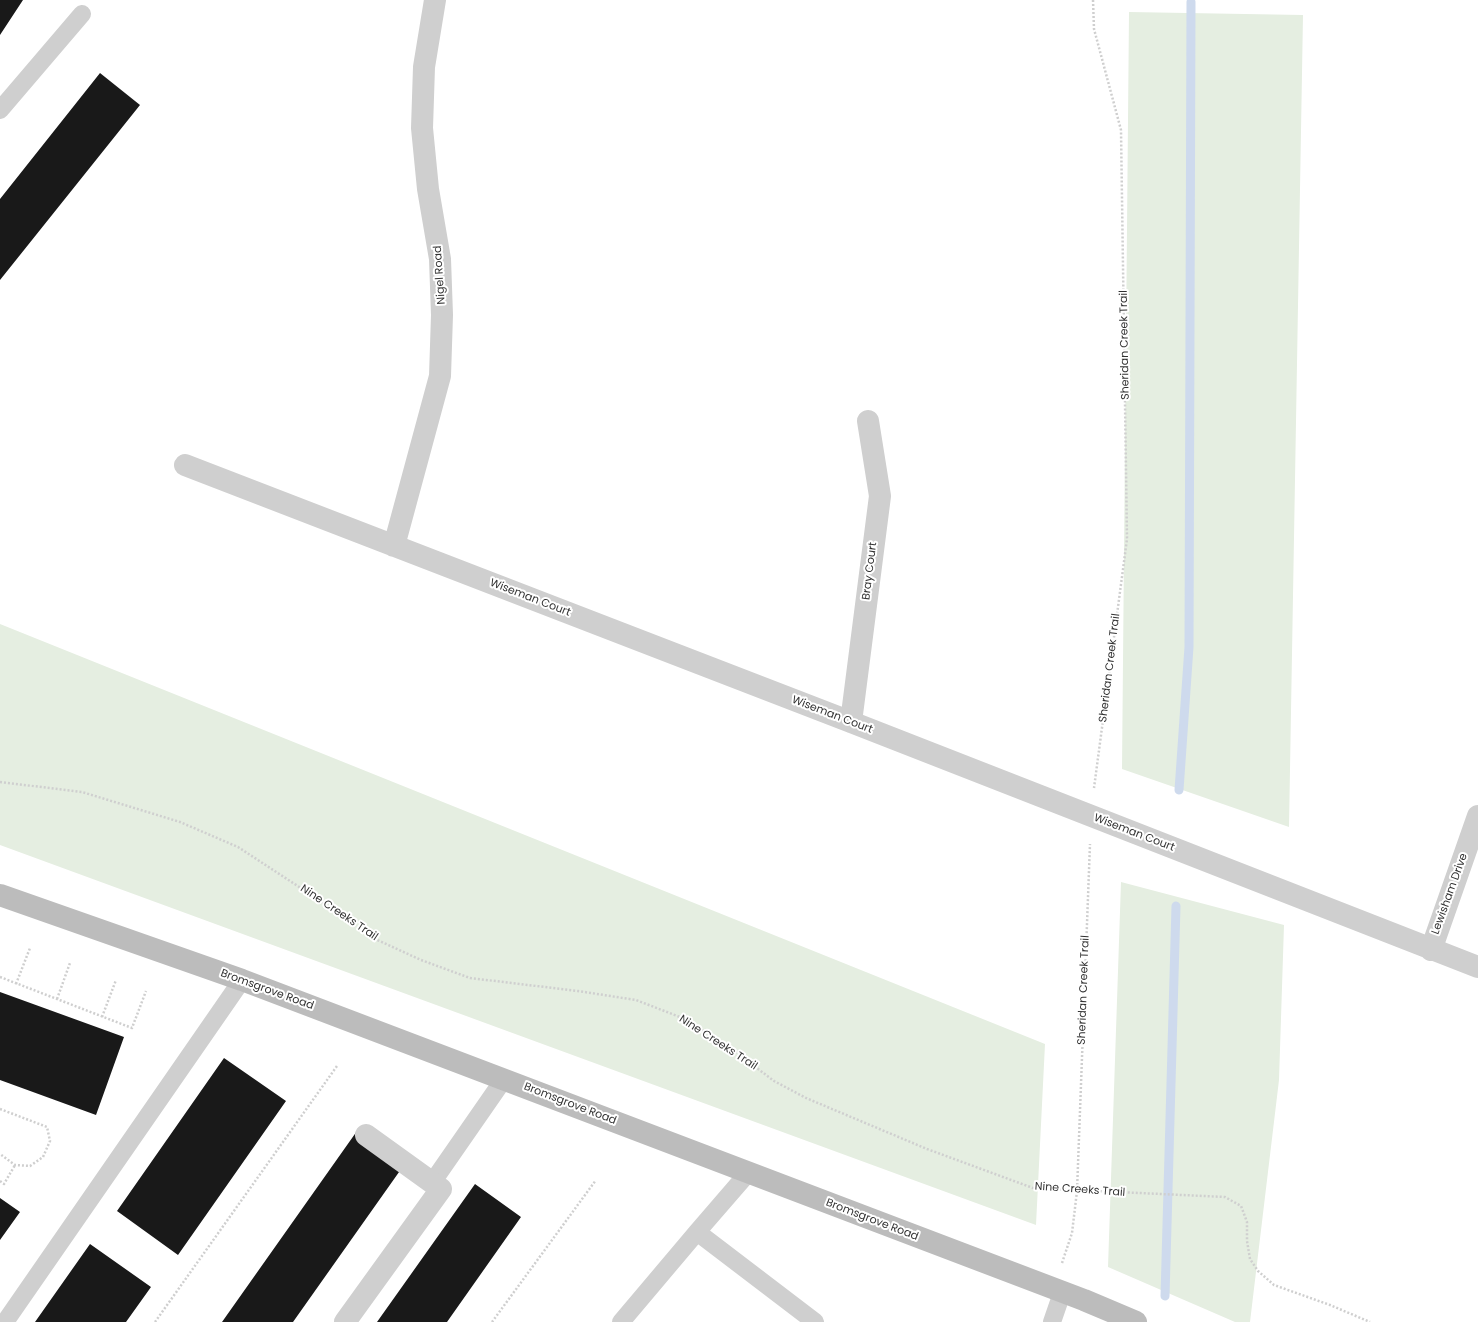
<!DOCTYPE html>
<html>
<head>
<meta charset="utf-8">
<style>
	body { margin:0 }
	canvas { display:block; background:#fff }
</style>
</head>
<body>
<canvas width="1478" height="1322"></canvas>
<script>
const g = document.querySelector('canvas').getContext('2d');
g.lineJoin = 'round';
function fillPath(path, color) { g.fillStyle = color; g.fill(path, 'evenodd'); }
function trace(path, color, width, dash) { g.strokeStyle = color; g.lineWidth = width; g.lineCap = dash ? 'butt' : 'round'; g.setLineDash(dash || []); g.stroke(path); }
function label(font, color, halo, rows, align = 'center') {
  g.font = font + ' Poppins,sans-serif'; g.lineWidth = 4; g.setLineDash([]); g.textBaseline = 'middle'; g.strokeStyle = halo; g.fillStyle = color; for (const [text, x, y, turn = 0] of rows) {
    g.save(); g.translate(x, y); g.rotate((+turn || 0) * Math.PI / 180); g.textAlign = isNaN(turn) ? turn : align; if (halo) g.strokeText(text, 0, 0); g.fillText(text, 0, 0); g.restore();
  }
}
fillPath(new Path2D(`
	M1129,12L1303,15L1289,827L1122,769Z
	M0,624L1045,1044L1036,1225L0,845Z
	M1121,882L1284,925L1279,1080L1250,1322H1235L1108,1267Z`), '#e5eee1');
trace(new Path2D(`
	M1179,790L1189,647L1191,2
	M1165,1296L1176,906`), '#cedaed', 9);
fillPath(new Path2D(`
	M0,0H23L0,35Z
	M100,73L140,105L0,280V199Z
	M0,992L124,1037L96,1115L0,1080Z
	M224,1058L286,1101L178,1255L117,1211Z
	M357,1131L404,1165L293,1322H222Z
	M475,1184L521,1217L447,1322H377Z
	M0,1198L20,1212L0,1240Z
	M90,1244L151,1287L126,1322H35Z`), '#191919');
trace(new Path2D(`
	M1093,0L1094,29L1121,130L1127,539L1094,788
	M0,782L82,792L180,822L238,847L316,898L373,938L421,960L470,978L578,991L636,1000L685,1019L737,1053L774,1081L806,1098L927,1149L1033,1188L1225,1197L1241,1206L1247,1222V1241L1250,1259L1258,1271L1274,1285L1330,1305L1370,1322
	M0,977L132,1028L146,991
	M16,984L30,948
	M57,999L70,963
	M102,1017L116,980
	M0,1109L47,1127L50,1141L43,1157L30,1166L15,1165L0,1154
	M0,1181L4,1184L15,1165
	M1062,1263L1072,1233L1077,1191L1090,844
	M155,1322L337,1066
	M492,1322L596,1180`), '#cfcfcf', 2.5, [2, 2]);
trace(new Path2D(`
	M0,110L82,14
	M436,1177L504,1079
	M697,1232L815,1322
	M5,1322L242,980
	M621,1322L697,1232L748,1173
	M1052,1322L1062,1293`), '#cfcfcf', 18);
trace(new Path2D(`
	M185,465L851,722L1478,967
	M394,546L440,376L442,315L440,259L428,189L422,128L424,67L435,0
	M851,722L880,496L868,421
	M1431,950L1478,816`), '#cfcfcf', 22);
trace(new Path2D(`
	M0,895L242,980L1084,1300L1136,1322`), '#bcbcbc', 22);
trace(new Path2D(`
	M345,1322L441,1189L366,1135`), '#cfcfcf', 22);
label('11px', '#323232', '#fff', [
	["Nigel Road",440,275,-94],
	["Sheridan Creek Trail",1125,345,-91],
	["Bray Court",870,571,-83],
	["Wiseman Court",530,598,21],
	["Sheridan Creek Trail",1110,668,-83],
	["Wiseman Court",832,715,21],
	["Wiseman Court",1134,833,21],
	["Lewisham Drive",1450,894,-70],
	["Nine Creeks Trail",339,913,34],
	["Bromsgrove Road",267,990,20],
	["Sheridan Creek Trail",1084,990,-88],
	["Nine Creeks Trail",718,1043,33],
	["Bromsgrove Road",570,1104,21],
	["Nine Creeks Trail",1080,1190,4],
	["Bromsgrove Road",872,1220,21]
]);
</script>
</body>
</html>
